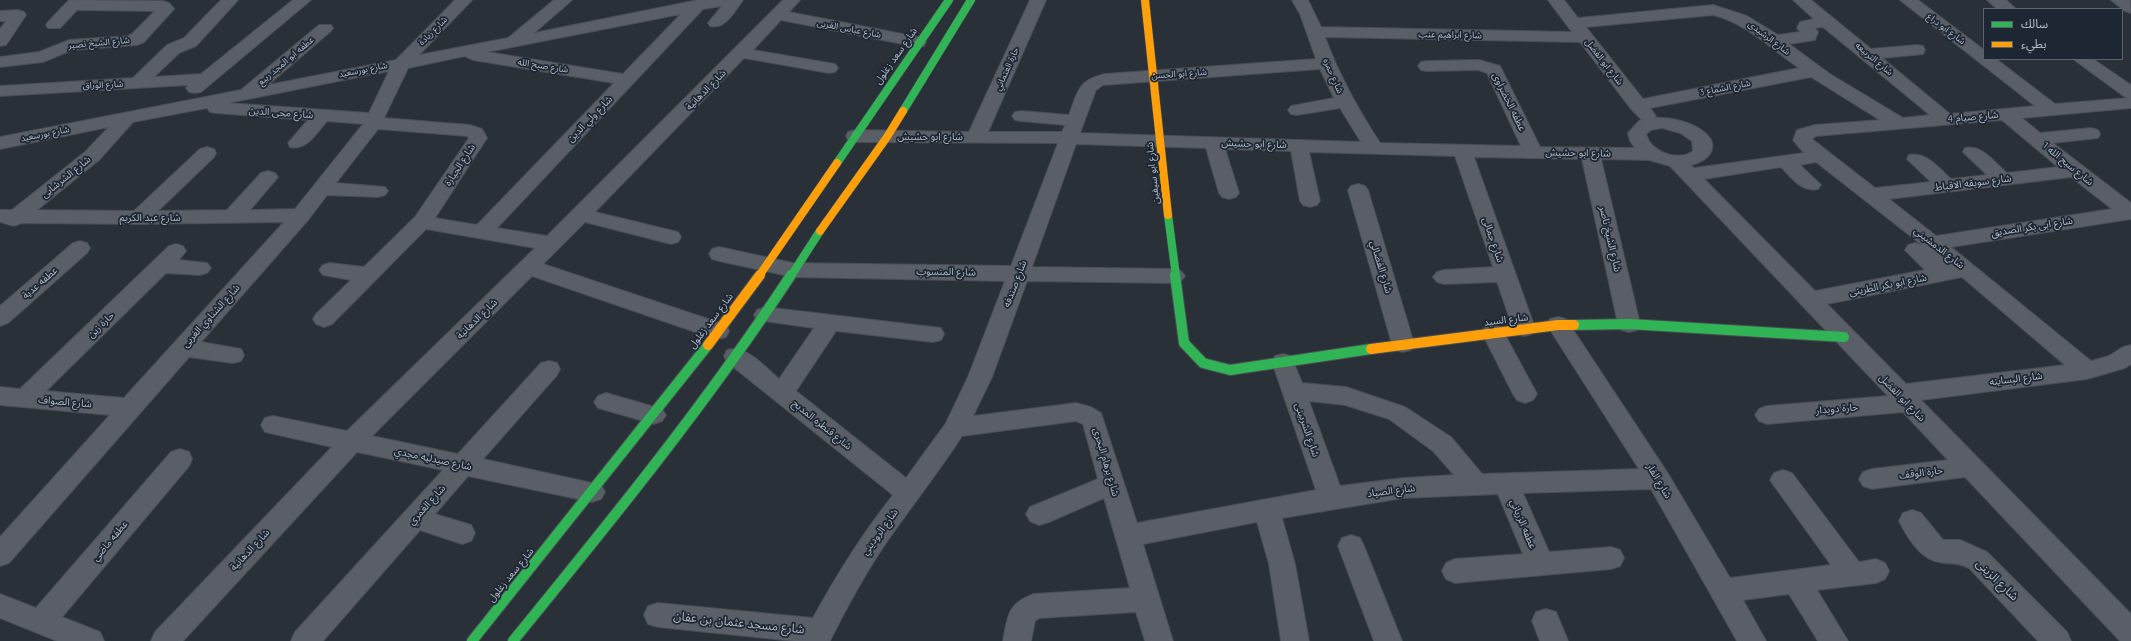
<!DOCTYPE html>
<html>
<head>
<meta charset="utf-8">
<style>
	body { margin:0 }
	#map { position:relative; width:2131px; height:641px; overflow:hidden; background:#2a3038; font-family:Quicksand,"Noto Sans Arabic",sans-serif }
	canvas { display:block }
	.legend { position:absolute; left:1983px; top:8px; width:140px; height:52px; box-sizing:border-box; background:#1d2633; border:1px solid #59626f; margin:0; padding:5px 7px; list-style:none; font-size:12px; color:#b4bcc9 }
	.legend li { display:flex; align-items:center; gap:8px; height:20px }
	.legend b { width:20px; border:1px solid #59626f }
</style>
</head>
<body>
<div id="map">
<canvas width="2131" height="641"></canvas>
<ul class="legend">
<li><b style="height:5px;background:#30b455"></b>سالك</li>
<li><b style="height:5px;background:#ff9f0a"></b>بطيء</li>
</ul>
</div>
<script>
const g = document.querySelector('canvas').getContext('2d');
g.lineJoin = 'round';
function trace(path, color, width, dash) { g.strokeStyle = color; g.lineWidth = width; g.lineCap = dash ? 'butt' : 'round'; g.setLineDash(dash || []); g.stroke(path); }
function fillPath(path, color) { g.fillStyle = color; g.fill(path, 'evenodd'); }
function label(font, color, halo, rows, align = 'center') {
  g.font = font + ' Quicksand,"Noto Sans Arabic",sans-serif'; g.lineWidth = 3.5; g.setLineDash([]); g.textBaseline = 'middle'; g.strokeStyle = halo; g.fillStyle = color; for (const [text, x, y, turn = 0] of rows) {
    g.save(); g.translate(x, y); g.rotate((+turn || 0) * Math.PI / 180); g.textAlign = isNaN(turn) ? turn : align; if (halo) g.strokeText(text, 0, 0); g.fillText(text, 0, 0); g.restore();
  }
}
const street = new Path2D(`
	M69,0L163,1L169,3L174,9L144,42L137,45L72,50L43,62L0,67V57L39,52L69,40L128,36L132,34L155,11L77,10L60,28H48L46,25L48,22Z
	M221,0H238L196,46L179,53L154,77L201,74L293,0H311L201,92L195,93L189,92L186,88L188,85L0,96V86L133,78L167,45L184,38Z
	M455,0H472L419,55L508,38L554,0H572L534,33L698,0H743C735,11 725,30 710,26L708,23L722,6L703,9L497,228L547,236L783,0H800L789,12L918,37L924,38L926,42L924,46L918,47L781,20L753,50L835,64L838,68L835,72L829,73L744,58L595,212L678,232L681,237L678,242L671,244L585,222L543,264L726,325L729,331L726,337L718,339L710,337L532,276L372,436L458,454L541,363L549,361L557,363L560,369L557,375L483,459L601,485L605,492L601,499L592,502L468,476L435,514L471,525L475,533L471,541L462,544L420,530L323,641H291L295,632L443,470L357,452L183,641H151L155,632L332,447L265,432L261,425L265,418L273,416L347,431L535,248L426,229L332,324L324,327L316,324L313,319L316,314L351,280L323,275L319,270L323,265L330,263L364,267L415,217L469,138L467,136L378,129L336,183L385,187L388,191L385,195L378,197L327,195L308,220L201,342L241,349L244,355L241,361L233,363L189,357L9,563L0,566V537L110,415L0,405V387L20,389L169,246L176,244L183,246L186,251L179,260L207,263L211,268L207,273L200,275L166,273L46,391L124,398L284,222L139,224L21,223C12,229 8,223 0,222V210H12L85,152L109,127L0,149V137L241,90L319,25H331L333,28L331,31L268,85L396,60ZM681,14L623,74L487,52ZM465,56L473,60L614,83L477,225L435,218L487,138L482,129L470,125L384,118L408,68ZM389,71L369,113L228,103ZM207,108L210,112L216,113L308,120L288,143L290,147C307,151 317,132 327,121L363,124L295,209L250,210L278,177L275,173L268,171L261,173L227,210L158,211L214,157L216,153L214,149L207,147L200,149L134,211L37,210L99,160L133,122Z
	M1030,0H1046L988,132H1062L1065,125L1021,121L1015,120L1012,116L1015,112L1021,111L1069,115C1078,91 1078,80 1105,74L1316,59L1300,14L1292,0H1308L1321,27L1572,32L1548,0H1564L1578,18L1713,5L1747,16L1778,35L1800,32L1797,28L1800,22L1814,19L1793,0H1811L1871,49L1917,45L1923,46L1925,50L1923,54L1882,58L1950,114L2035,106L1900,0H1918L1984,50V59H1996L2055,104L2129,98L2125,97L2073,59H2093L2131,85V108L2022,118L2040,133L2091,128L2098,130L2100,134L2098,138L2053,143L2131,203V219L1951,247L2091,361L2109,356L2123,347L2131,345V364L2125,368L2087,379L1921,400L2131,614V641H2120L1965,477L1872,489L1863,486L1859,479L1863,472L1872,469L1948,460L1903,412L1767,424L1759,421L1755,415L1759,409L1767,406L1888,396L1670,166L1649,160L1601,159L1640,324L1637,330L1629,332L1621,330L1618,324L1582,159L1474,157L1535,328L1532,334L1524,336L1516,334L1513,328L1497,282L1444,284L1437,282L1433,277L1437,272L1444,270L1493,267L1455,156L1309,152L1320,201L1317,205L1310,207L1303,205L1300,201L1291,151L1225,149L1239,193L1236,197L1229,199L1222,197L1219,193L1206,148L1076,144L1032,267L1174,269L1181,271L1185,276L1181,281L1174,283L1027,281L992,377L973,416L1076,403L1091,407L1101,413L1137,523L1316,490L1272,362L1275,356L1283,354L1291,356L1302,383L1346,387L1405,407L1451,437L1482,474L1639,469L1547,325L1550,319L1558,317L1566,319L1667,472L1730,578L1831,565L1770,480L1774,473L1783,470L1792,473L1859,562L1876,559L1885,563L1889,571L1885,579L1876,583L1817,590L1848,641H1818L1789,594L1743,600L1766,641H1737L1651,489L1523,493L1549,552L1611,547L1620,550L1624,558L1620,566L1611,569L1455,583L1446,579L1442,571L1446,563L1455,559L1523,554L1498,494L1403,498L1282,518L1295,564L1309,641H1281L1269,564L1257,522L1143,544L1173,641H1145L1136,612L1039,618L1035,621L1031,641H1003C1008,615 1007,604 1034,594L1130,588L1104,498L1049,522L1039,525L1030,521L1026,514L1030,507L1098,479L1083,424L1076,421L962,436C938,473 911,507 886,543C865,574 847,607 830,641H794L658,627L648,624L644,615L648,606L658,603L813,618C837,574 862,534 893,495L727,362L724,356L727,350C746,344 765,367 779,379L814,328L757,320L754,315L757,310L765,307L941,328L944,334L941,340L933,342L836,331L796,391L906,478L946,423L968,377L1005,281L793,277L719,261L712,259L709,254L712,249L719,247L793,263L1011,266L1058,143L855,142L848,140L846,136L848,132L855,130L969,132ZM1713,15C1748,24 1771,49 1799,68L1643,99L1586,27ZM1823,27L1930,115L1903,118L1830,74L1789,44L1815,40L1818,32L1815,28ZM1325,37L1580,42L1631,109L1642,120L1639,121L1628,133L1630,141L1635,148L1540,147L1500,66L1479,60L1427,61L1421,62L1418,66L1421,70L1427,71L1478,70L1487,73L1521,146L1380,143C1358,109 1339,75 1325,37ZM1320,69L1334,98L1291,106L1288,110L1291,114L1297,115L1340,108L1361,142L1080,133L1096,90L1103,85ZM1811,77L1880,120L1815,125L1797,130L1793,140L1804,153L1694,168L1691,165C1712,160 1722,143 1700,129C1688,121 1669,117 1654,118L1656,116L1650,108ZM2002,120L2058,167L2007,173C1995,163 1982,144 1965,148L1963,152L1987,175L1951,179C1940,169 1926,151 1909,155L1907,159L1931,182L1875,188L1812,139L1816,136ZM1662,128L1680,133L1692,141L1693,151C1678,162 1651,152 1646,134L1651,130ZM1816,162L1922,245L1915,243L1908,245L1905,250L1925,270L1815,291L1704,179L1781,167C1792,178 1802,193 1818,189L1821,185L1800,165ZM2071,177L2112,209L1936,236L1889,199ZM1962,277L2065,365L1906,384L1827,304ZM1309,401L1345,405L1389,419L1433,451L1454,475L1403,478L1340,486Z
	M1987,0H2006L2016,9H1997Z
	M2111,0H2130L2131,13L2125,11Z
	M18,10L24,12L26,15L6,45L0,46V29L6,21H0V11Z
	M1358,184L1365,186L1368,190L1414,344L1411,350L1403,352L1395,350L1392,344L1348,190L1351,186Z
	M80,241L87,243L90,248L87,253L8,323L0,326V306L73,243Z
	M1493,325L1501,327L1504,333L1537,394L1533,400L1525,403L1517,400L1513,394L1482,333L1485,327Z
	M606,393L662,409L666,415L662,421L654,424L598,408L594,402L598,396Z
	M180,449L189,452L192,459L189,466L62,617L100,632L104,641H57L0,618V594L36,608L171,452Z
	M1912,510L1921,513L1943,540H1960L1987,552L2067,632L2071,641H2038L1969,568C1955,561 1952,565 1939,562C1920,559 1907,537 1899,521L1903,513Z
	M1351,535L1360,538L1364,546L1402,641H1374L1338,546L1342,538Z
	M1546,609L1556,612L1568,641H1540L1532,621L1536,612Z`);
const fastFar1 = new Path2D(`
	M903,111L971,0
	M837,163L949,0
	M1168,215L1176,276
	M791,276L820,231`);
const fast = new Path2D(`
	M1175,275L1184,343L1203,363L1230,370L1371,349
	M1574,325L1629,324L1844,337
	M472,641L708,345
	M513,641C610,522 707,403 791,275`);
const slowFar1 = new Path2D(`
	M1145,0L1168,215
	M820,231L887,137L903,111
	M759,276L837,163`);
const slow = new Path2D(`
	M708,345L760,275
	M1371,349L1558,325H1574`);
trace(street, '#484c53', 2);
trace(fastFar1, '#484c53', 9);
trace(fast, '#484c53', 12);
trace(slowFar1, '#484c53', 9);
trace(slow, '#484c53', 12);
fillPath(street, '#5a5e66');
trace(fastFar1, '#30b455', 8);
trace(fast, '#30b455', 10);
trace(slowFar1, '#ff9f0a', 8);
trace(slow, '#ff9f0a', 10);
label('9px', '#b4bcc9', '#1d2633', [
	["شارع عباس الغربى",849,29,11],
	["شارع ابو دراع",1946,29,37],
	["شارع زيادة",433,31,-45],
	["شارع ابراهيم عنب",1450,35,1],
	["شارع الرشيدى",1769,38,37],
	["شارع الشيخ نصير",99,43,-5],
	["شارع التربيعه",1874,59,40],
	["عطفه ابو المجد ربيع",286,61,-40],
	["شارع ابو الفضل",1604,62,52],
	["شارع صبح الله",543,66,9],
	["حارة العتماني",1007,69,-66],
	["شارع بورسعيد",363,70,-11],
	["شارع ابو الحسن",1179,74,-4],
	["شارع حمزه",1333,76,66],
	["شارع الوراق",103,85,-3],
	["شارع الشماع 3",1725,88,-11],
	["شارع بورسعيد",45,134,-11]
]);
label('10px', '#b4bcc9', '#1d2633', [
	["شارع سعد زغلول",896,56,-55],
	["شارع الدهانية",706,90,-45],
	["عطفه الخضراوى",1509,102,64],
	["شارع محى الدين",281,113,4],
	["شارع صيام 4",1973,117,-5],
	["شارع ولي الدين",590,119,-46],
	["شارع ابو حشيش",930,137],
	["شارع ابو حشيش",1254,144,2],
	["شارع ابو حشيش",1578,153,1],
	["شارع سبح الله 1",2068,164,39],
	["شارع الجيارة",460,165,-57],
	["شارع ابو سيفين",1153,173,-96],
	["شارع الشرشابى",66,177,-39],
	["شارع سويقه الاقباط",1973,183,-7],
	["شارع عبد الكريم",150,218],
	["شارع ابى بكر الصديق",2032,227,-9],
	["شارع الشيخ ناصر",1610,239,77],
	["شارع جمالى",1493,240,71],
	["شارع الدمشيني",1939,248,38],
	["شارع الفضالي",1381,267,73],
	["شارع المنسوب",946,272,1],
	["عطفه عدية",40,283,-41],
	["شارع صندفه",1015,284,-69],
	["شارع ابو بكر الطرينى",1888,285,-11],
	["شارع الشناوي الغربى",211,316,-48],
	["شارع الدهانية",477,319,-44],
	["شارع السيد",1506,320,-7],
	["شارع سعد زغلول",711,321,-53],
	["حارة زين",101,325,-44],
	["شارع البساينه",2016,379,-7],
	["شارع ابو الفضل",1902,398,46],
	["شارع الصواف",65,402,5],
	["حارة دويدار",1837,409,-5],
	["شارع قنطره المدبح",822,425,39],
	["شارع الشربينى",1307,430,71],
	["شارع صيدليه مجدي",433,459,12],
	["شارع برهام البحرى",1106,462,74],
	["حارة الوقف",1921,473,-7],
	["شارع الفار",1659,481,59],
	["شارع الصياد",1391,491,-7],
	["شارع الغمري",427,505,-48],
	["عطفه الزرباني",1523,524,67],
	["شارع الروديني",880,532,-54],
	["عطفه ماضي",110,541,-50],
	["شارع الدهانية",250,550,-47],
	["شارع سعد زغلول",511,575,-51]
]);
label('12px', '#b4bcc9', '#1d2633', [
	["شارع الزينى",1997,580,44],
	["شارع مسجد عثمان بن عفان",739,623,6]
]);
</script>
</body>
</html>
